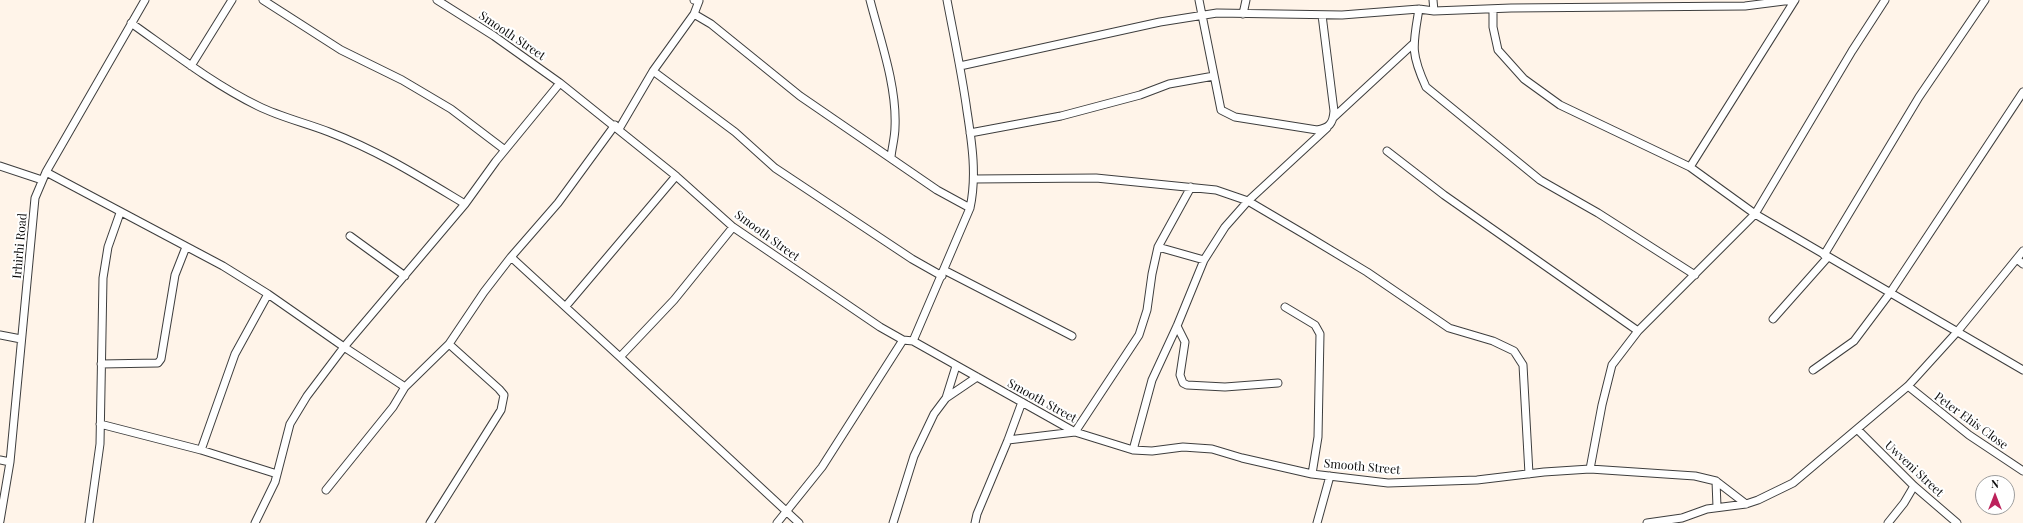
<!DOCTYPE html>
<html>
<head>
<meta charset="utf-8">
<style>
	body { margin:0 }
	#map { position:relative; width:2023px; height:523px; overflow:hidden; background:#fff4e9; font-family:"Playfair Display",serif }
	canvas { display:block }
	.north { position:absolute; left:1975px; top:475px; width:40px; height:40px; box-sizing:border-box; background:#fff; border:1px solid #9d9d9d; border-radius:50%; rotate:0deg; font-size:11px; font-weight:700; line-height:16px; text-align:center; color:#0b0b0b }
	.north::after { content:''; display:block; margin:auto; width:14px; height:18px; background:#bc225b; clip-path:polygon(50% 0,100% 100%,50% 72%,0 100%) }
</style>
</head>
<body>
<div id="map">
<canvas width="2023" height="523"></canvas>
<div class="north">N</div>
</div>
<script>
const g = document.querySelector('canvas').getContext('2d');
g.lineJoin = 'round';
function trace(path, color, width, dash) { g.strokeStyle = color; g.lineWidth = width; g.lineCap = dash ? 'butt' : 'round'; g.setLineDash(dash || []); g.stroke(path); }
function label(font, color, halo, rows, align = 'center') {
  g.font = font + ' "Playfair Display",serif'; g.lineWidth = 4; g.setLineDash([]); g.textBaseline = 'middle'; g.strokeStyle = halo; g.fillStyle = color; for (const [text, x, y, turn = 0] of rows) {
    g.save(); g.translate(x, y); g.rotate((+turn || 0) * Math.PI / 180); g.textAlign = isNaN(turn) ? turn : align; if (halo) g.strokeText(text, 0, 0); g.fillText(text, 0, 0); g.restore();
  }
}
const minor = new Path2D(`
	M263,0L341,50L402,80L451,109L505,150
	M437,0L494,36L560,83L676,176L733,227L880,327L903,340L913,341L1075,432L1133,450L1152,451L1183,447L1212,449L1242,458L1312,474L1388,483L1477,480L1544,472L1590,469L1695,476L1716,481L1746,504
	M694,0L699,1L694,14
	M870,0C880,39 897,86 895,127C895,137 892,147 891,157
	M1199,0L1221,110L1235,117L1317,130C1329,128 1333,124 1334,111L1322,15
	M1433,0L1434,11
	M1419,9C1413,45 1410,52 1426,87L1540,180L1598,213L1695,275
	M1493,9V27L1498,50L1524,79L1560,105L1690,167L1755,214L2023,370
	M1243,14L1246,0
	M131,23C172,52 213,84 258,106C280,117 306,123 329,132C379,151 420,177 465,204
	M191,66L232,0
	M960,66L1160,22L1217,13L1342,15L1419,9L1434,11L1511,8L1745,6L1792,0
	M653,71L735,132L775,168L912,259L942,276
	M1333,118L1413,44
	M619,129L653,71L694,14L711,24L800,96L937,190L970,208
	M970,133L1061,116L1140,95L1169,84L1214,76
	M1387,151L1444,195L1638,331
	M0,166L42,180
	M1690,167L1795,0
	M46,172L223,266L268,294L344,347L405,387
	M974,179L1096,178L1216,190L1248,201L1304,234L1367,272L1449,328L1493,341L1514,351L1523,365L1529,474
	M733,227L674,300L620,357L799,523
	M350,236L405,276
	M1158,247L1204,260
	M1824,255L1919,97L1985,0
	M511,257L620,357
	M2017,259L2023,264
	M944,270L1072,336
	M566,306L676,176
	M1285,307L1315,325L1320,334L1318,437L1312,474
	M1773,319L1828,257
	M1177,326L1185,342L1180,375L1183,383L1187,385L1225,387L1278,383
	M0,335L21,339
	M913,341L970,208C977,176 972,143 967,111C962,74 954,37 947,0
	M101,364L158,363L161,359L175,275L186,247
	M1813,370L1854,341L1890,293L2023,92
	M1908,386L1969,435L2023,471
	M946,398L956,366
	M100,424L201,450L277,474
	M1857,429L1914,486L1957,523
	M1008,440L1075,432L1139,335L1147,310L1152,274L1158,247L1191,187
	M201,450L235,354L268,294
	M1133,450L1152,380L1177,326L1204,260L1225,227L1248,201L1327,128
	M0,460L10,462
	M1590,469L1602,405L1612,365L1638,331L1755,214L1852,51L1885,0
	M1716,481L1717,507
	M326,490L393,407L405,387L449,344L484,292L511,257L558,203L615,125
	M0,521L10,462L35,198L46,172L145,0
	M89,523L100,444L103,278L108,247L120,213
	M255,523L275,482L290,424L307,396L344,347L465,204L496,161L560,83
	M430,523L501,410L504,395L499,389L449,344
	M777,523L822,467L903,340
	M893,523L914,456L934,414L946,398L977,377
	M975,523L977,514L1008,440L1022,402
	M1317,523L1330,476
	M1647,523L1682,518L1707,509L1746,504L1758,500L1793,483L1908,386L1957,332L2023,251
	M1888,523L1904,503L1914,486`);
trace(minor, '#3e3e3e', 9);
trace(minor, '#fff', 7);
label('12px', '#0b0b0b', '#fff', [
	["Smooth Street",512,36,34],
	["Smooth Street",767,236,36],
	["Irhirhi Road",20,246,-85],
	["Smooth Street",1042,401,29],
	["Peter Ehis Close",1971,421,36],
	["Smooth Street",1362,467,5],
	["Uwveni Street",1914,469,43]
]);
</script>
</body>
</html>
